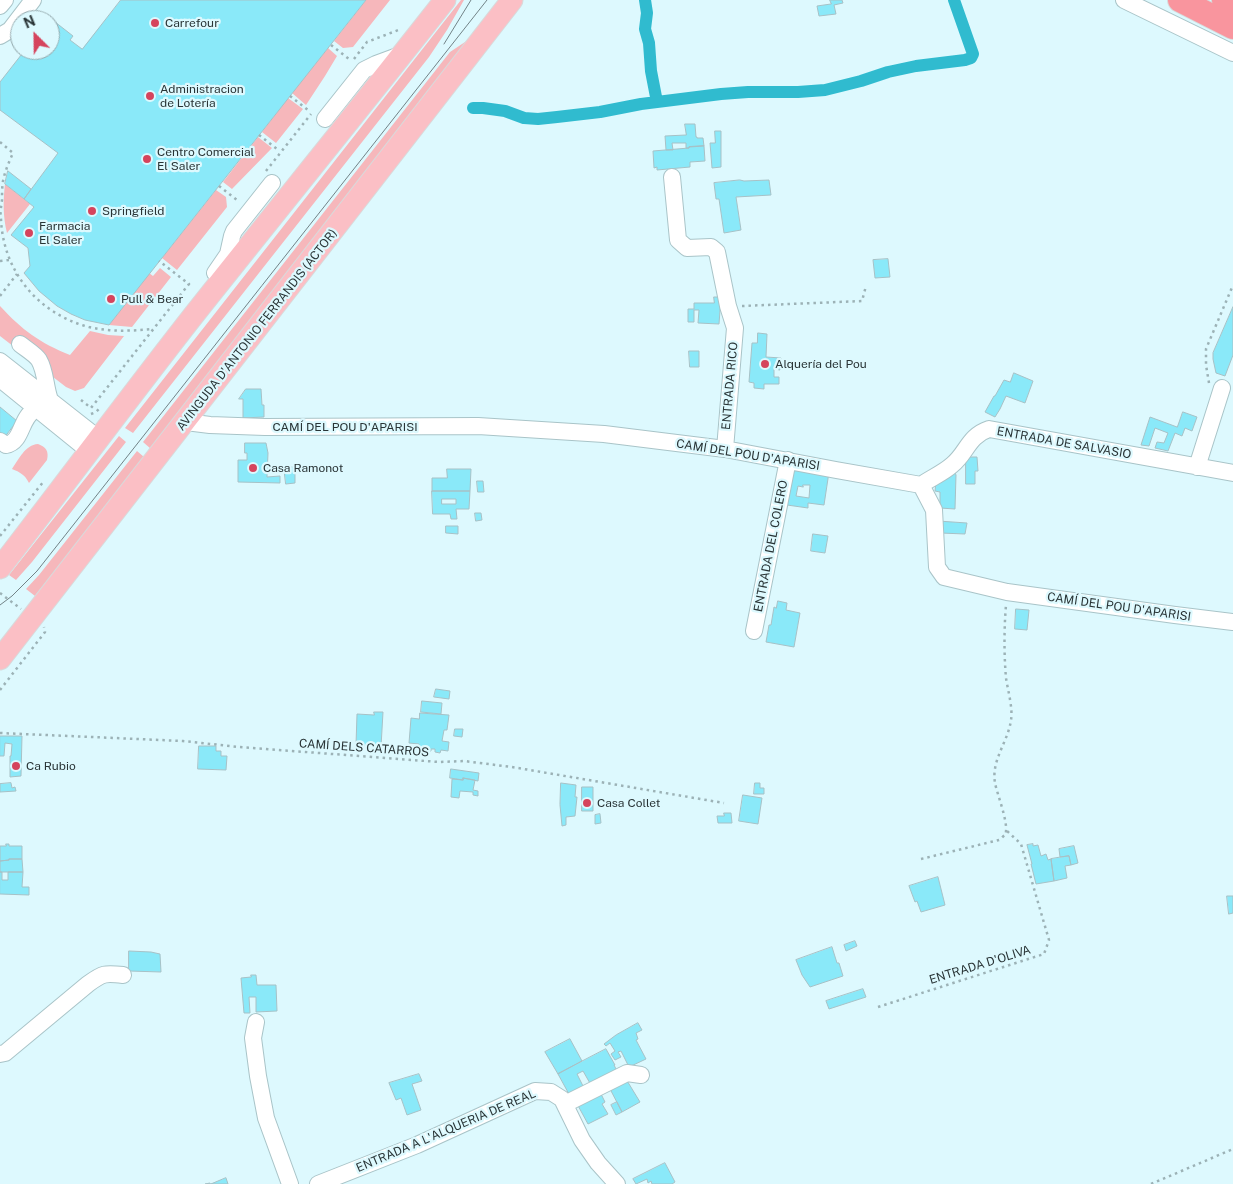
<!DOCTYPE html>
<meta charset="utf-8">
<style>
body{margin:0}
#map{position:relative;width:1233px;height:1184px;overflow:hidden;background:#ddf9fe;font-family:"Public Sans",sans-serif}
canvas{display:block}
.north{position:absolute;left:10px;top:10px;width:50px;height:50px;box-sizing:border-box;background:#ddf9fe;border:1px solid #95aaae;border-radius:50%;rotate:337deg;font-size:14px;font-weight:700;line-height:20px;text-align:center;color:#293436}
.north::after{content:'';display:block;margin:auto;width:18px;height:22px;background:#d5445d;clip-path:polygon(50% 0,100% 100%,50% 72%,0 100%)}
</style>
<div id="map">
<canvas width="1233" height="1184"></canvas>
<div class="north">N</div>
</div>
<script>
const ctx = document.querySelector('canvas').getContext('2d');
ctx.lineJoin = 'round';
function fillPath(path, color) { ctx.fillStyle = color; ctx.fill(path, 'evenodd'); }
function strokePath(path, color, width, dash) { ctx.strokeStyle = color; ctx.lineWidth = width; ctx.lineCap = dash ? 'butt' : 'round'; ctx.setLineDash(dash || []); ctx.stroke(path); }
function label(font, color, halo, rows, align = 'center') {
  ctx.font = font + ' "Public Sans",sans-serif'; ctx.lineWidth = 4.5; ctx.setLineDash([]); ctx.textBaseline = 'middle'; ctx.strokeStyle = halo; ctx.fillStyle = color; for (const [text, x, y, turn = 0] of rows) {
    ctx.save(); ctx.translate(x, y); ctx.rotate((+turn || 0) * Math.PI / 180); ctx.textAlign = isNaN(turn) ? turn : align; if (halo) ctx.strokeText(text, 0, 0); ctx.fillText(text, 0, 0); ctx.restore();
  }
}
fillPath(new Path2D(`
 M366,0H390L353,47L343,48L334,41Z
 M461,0H464L447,30L429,57L133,433L125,428Z
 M468,40L151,449L143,442L450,52Z
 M328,48L337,56L325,76L306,105L292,93Z
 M288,98L303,109L276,143L262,132Z
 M258,137L272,148L232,189L223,182Z
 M5,184L30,204L7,233C3,217 3,201 5,184Z
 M216,190L226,197L227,207L177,270L162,258Z
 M160,268L171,277L132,327L109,325L149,273L153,276Z
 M0,306C22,330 40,343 70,355L90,331L108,335L124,336L84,388L75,391L66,387L0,336Z
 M119,436L126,442L32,562L16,580L9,575Z
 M38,444C46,447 49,451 47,460L29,483C25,475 20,472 12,469C19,459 25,445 38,444Z
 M137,451L144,457L35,596L26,589L39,575Z`), '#f6b7bb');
strokePath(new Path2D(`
 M645,0L647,13L645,29L649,43L651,71L657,102
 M473,108H483L505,111L524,118L538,119L557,117L600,112L641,104L721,94L748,92H798L825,90L861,81L888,72L916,66L965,60L971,58L973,54L954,0`), '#30bbcf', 12);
const building = new Path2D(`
 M121,0H366L109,325L85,320L71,314L57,306L39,291L24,273L30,266L28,248L11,235L34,207L24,199L58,153L0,110V82L25,50H50V20H49L50,18L73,36L70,40L82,49Z
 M830,0H842L843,3L834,5L836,14L819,16L817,6L831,4Z
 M685,124H695L696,137H697V138H703L704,146L689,147V148H686V143H672L673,150H666L665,136L686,135Z
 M715,131H721V167L712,168L710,143H715Z
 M704,146L705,161L690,162V167L657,170V167L654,168L653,151L689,148V147Z
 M8,171L31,189L24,199L5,184Z
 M740,180L744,181L769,180L771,195L736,197L741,230L724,233L719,199H716L714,183Z
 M888,259L890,277L875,278L873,260Z
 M714,297H721L719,324L698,323L699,310H694V322H688V309H694V303H714Z
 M1233,307V355L1225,376L1216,373L1213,359V353Z
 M758,333L767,334L766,357L781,358L780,370L774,369V377H779V384H764V389L754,388V383L749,382L752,343H757Z
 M689,351H699V367H690Z
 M1014,373L1033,381L1025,403L1006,396L1000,409L995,417L985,412L994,396H995L1004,380L1010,382Z
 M246,389H261L262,405H264V417L243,418V399H239Z
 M0,407L17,421L4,438L0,435Z
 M1183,412L1197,417L1192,431L1185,428L1182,436L1175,433L1168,451L1155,448L1157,442L1164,443L1168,433L1155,428L1149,446L1141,445L1150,417L1177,427Z
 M245,443H266L268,453L267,477L280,476V483L238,482V460H247V453H245Z
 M966,457H977L978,471H975V484H966Z
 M284,467H295V483L286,484Z
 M793,467L829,472L824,505L808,503V508L787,505ZM803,485H810L809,498L796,496L798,486L803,487Z
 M447,469H471L470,491H432V478H447Z
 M954,470L956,475L955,509L940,508V492L935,491L936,482Z
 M477,481H483L484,492H478Z
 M432,491H470L469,509H456L457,519H451L450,514H433ZM442,499H456V504H442Z
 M475,513H481L482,520L476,521Z
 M938,521L967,523L965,534L940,533Z
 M446,526H458V534L446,533Z
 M813,534L828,536L825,553L811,551Z
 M778,601L787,603L786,610L800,613L794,647L766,642L769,625H771L774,607L776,608Z
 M1016,609L1029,610L1027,630L1015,629Z
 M436,689L450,691L449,699L434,697Z
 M422,701L442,703L441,714L421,712Z
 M374,712H383L381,747L356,745L357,714L374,715Z
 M420,713L449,715L447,730H444L442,741L449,742L448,751L441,750L440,753L435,752V749H431V751L418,750L419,744L409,743L411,718L419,719Z
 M455,729H463L462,737L454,736Z
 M0,736H22L21,776L10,777V756H11L12,744L5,743L4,756H0Z
 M199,746H216V751H221V756H227L226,770L198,769Z
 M451,769L479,773L478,781L463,778V780L450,778Z
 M463,778L475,780L473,790L478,791V796L473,795V792L460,791L459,798L451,797L452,779L463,780Z
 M11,783L12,788L15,787L16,791L0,792V784Z
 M561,783L576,785L575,797H577L575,816L566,817V825L562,826L560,805Z
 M755,783H760V788H764V794H754Z
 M582,787H593V811H582Z
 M743,795L762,798L758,824L739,821Z
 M724,813H731L732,823H718L717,816H724Z
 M600,814L601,823L595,824V815Z
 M6,844H9V846H22V859H9V860L0,861V846H6Z
 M1033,844V846L1038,845L1041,856L1046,854L1048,860L1051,859L1054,881L1036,884L1031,864H1032L1027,845Z
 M1074,846L1078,863L1071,865L1069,856L1060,857L1059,849Z
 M1069,856L1071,865L1065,866L1067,878L1054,881L1051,859Z
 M9,859H22L23,872H0V861L9,860Z
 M0,872H2V880H8V872H23L22,887H29V895L0,894Z
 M938,877L945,905L921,912L917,901L915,902L909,886Z
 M1227,896H1233V913L1229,914Z
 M855,941L857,946L846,951L844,945Z
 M832,947L837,963H839L843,976L810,987L802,975L796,960Z
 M129,951L151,952L160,954L161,972L129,971Z
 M251,975H256L257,985H276L277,1011L256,1012V997H249L250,1013H244L241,978L251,977Z
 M863,989L866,997L829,1009L826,1001Z
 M638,1023L642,1030L636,1033L638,1039L636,1040L646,1059L629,1067L621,1051L618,1052L621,1057L615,1060L611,1054L615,1051L610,1043L606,1046L604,1044L616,1035Z
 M570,1039L582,1061L558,1074L545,1052Z
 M606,1049L615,1065H614L617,1071L591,1085L583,1071L577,1074L584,1088L570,1096L558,1074Z
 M419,1074L422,1081L412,1084L421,1110L407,1115L401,1098L396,1100L389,1083Z
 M626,1079L640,1102L622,1112L609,1087Z
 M601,1094L605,1102L602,1104L608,1114L588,1124L576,1102Z
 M617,1102L622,1112L616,1115L611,1105Z
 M665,1163L675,1182L672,1184H652L651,1181L648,1183L647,1179L636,1184L633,1179Z
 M226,1178L228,1184H205L210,1183V1184Z`);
fillPath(building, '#8ae9f9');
strokePath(building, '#a7c1c6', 1);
const minor = new Path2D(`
 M1124,0L1233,53
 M0,6L5,0
 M0,36L10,30L33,0
 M325,119L364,70L376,64L403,54
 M672,177L678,240L687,248L711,247L717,252L728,306L735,328L725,449
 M215,273L228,254L232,236L234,231L272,183
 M20,344C26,349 35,354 39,360C46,372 45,387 50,400
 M0,361L98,438
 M0,379L89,451
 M186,422L210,425L265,427L478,426L604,434L725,449L836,470L921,485L934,510L937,567L944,577L1007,592L1175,615L1233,622
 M0,441L6,445C23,442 20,417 35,410L41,411
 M1197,467L1222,388
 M921,485C931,478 943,473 952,465C967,453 968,436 989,429L1233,473
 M754,631L788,460
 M256,1022L253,1038L258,1076L266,1118L290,1184
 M0,1054L5,1053L88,984C103,973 105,973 123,975
 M565,1104L627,1073L641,1075
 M318,1184L417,1145L535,1091L551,1092L562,1099L582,1140L598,1163L617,1184`);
const major = new Path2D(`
 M0,568C65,484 128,399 193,316C277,210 362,106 445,0
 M0,659L512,0`);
const highway = new Path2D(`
 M1180,0L1233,27
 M1224,0L1233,4`);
strokePath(minor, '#a9c4c8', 18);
strokePath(major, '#d8dadb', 23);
strokePath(highway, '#d8dadb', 26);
strokePath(new Path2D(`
 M331,45L349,59
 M354,59L367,42L401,29
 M290,96L308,110
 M259,135L277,149
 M0,142L13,153C9,162 5,171 3,181C2,187 2,194 2,200C1,207 0,213 1,219C3,271 38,314 89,327C110,332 131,331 153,329
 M266,171L311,114
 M219,186L237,200
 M0,261L10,260
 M0,296L17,274
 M742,306L862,301L866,286
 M1209,383L1206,365V349L1233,285
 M81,400L91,408L189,284L159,261
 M91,414L96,412L100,408
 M0,536L44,481
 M0,593L21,609
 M0,690L45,632L44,627
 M0,733L183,741L239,747L439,762L464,761L512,767L724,803
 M921,859L999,840C1000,840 1004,835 1005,835C1010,826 997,794 995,783C991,760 1008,742 1011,720C1013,708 1008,691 1006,678C1004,655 1004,629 1006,605
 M878,1007L1044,954L1049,940L1021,844L1006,830
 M1151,1184L1233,1149`), '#9cb2b6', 2.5, [2.5, 4]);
strokePath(minor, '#fff', 16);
strokePath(major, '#fbbfc5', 21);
strokePath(highway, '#f9959e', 24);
strokePath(new Path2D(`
 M444,44L471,0
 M0,605L12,596L37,571L487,0`), '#728387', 1);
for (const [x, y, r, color] of [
 [155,23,5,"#d5445d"],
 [150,96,5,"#d5445d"],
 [147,159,5,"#d5445d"],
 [92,211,5,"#d5445d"],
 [29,233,5,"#d5445d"],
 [111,299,5,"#d5445d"],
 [765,364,5,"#d5445d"],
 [253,468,5,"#d5445d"],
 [16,766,5,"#d5445d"],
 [587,803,5,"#d5445d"]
]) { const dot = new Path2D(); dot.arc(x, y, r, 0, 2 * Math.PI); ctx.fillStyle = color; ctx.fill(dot); strokePath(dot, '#ddf9fe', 2); }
label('12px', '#293436', '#ddf9fe', [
 ["Carrefour",165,23],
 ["Administracion",160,89],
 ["de Lotería",160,103],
 ["Centro Comercial",157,152],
 ["El Saler",157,166],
 ["Springfield",102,211],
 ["Farmacia",39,226],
 ["El Saler",39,240],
 ["Pull & Bear",121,299],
 ["Alquería del Pou",775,364],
 ["Casa Ramonot",263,468],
 ["Ca Rubio",26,766],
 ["Casa Collet",597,803]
], 'left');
label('12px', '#293436', '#ddf9fe', [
 ["AVINGUDA D'ANTONIO FERRANDIS (ACTOR)",257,330,-52],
 ["ENTRADA RICO",730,386,-85],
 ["CAMÍ DEL POU D'APARISI",345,427],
 ["ENTRADA DE SALVASIO",1064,443,10],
 ["CAMÍ DEL POU D'APARISI",748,455,9],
 ["ENTRADA DEL COLERO",771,546,-79],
 ["CAMÍ DEL POU D'APARISI",1119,607,8],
 ["CAMÍ DELS CATARROS",364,748,4],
 ["ENTRADA D'OLIVA",980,965,-17],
 ["ENTRADA A L'ALQUERIA DE REAL",446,1131,-23]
]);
</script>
